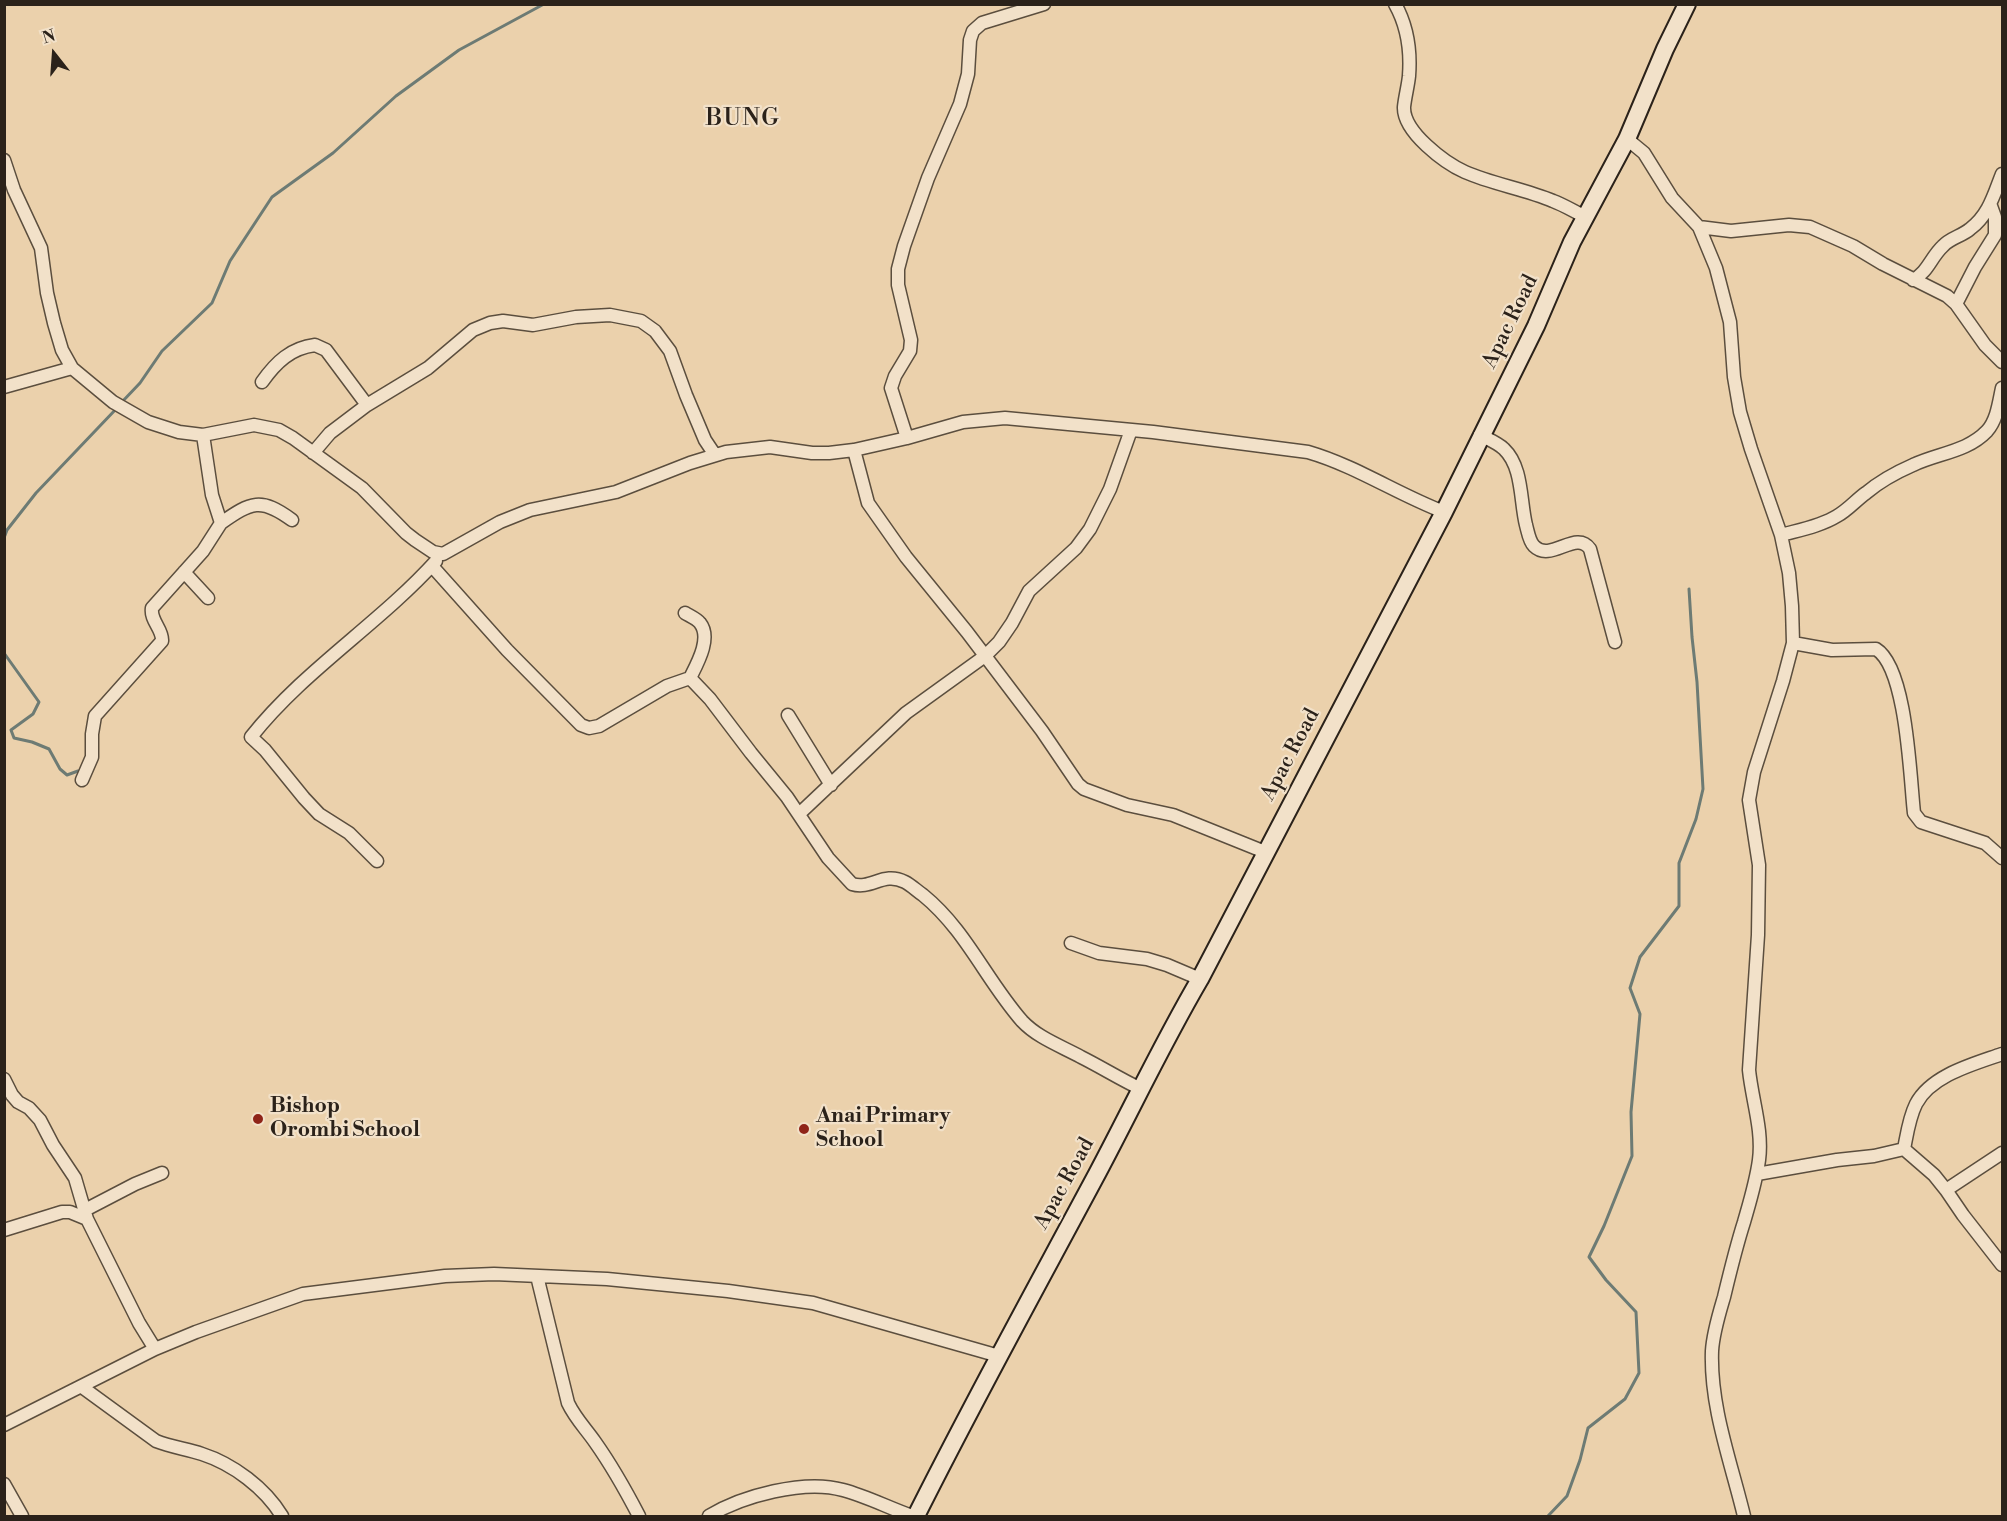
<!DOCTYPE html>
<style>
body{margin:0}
#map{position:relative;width:2007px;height:1521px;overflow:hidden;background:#ebd1ac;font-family:"Libre Bodoni",serif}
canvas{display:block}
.frame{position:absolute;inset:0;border:6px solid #2b221a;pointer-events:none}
.north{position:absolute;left:24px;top:24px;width:60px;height:60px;-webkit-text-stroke:4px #f2e1c9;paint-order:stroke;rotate:343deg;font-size:16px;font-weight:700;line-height:24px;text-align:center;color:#2b221a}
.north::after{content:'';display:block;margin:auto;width:21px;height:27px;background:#2b221a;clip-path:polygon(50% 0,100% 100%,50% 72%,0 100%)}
</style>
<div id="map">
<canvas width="2007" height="1521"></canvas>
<div class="frame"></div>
<div class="north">N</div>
</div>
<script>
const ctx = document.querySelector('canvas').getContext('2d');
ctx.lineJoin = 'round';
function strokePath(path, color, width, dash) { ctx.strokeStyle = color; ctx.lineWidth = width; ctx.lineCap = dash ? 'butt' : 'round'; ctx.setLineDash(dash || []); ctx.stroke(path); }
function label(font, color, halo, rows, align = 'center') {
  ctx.font = font + ' "Libre Bodoni",serif'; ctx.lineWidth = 4.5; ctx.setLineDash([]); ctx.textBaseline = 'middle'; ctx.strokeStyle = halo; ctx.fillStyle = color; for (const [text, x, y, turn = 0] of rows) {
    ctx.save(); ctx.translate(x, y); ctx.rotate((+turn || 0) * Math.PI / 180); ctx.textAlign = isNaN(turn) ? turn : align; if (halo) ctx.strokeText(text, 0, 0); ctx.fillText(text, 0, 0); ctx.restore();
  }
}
strokePath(new Path2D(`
 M121,403L140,383L162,351L212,303L230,261L272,197L333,153L396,96L459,50L544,4
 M4,538L7,530L36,493L117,408
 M4,653L39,702L33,714L11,730L14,738L32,742L49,749L60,769L67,775L78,771
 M1548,1516L1567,1496L1580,1460L1588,1428L1625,1399L1639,1373L1636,1312L1606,1280L1589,1257L1604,1226L1632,1156L1631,1112L1640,1014L1630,988L1640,957L1679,906V863L1696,819L1703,789L1697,682L1692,637L1689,589`), '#6d7b74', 3);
const street = new Path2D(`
 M1395,4C1408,27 1411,50 1409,76C1408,86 1405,97 1404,107C1403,132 1445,163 1465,172C1492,184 1525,189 1553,201C1564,205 1575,212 1586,217
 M1627,139L1644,153L1672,198L1699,227L1716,268L1730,322L1734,377L1740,412L1751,449L1781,535L1789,573L1792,606L1793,643L1783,681L1754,772L1749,800L1759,865L1758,935L1749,1070C1752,1100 1763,1130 1759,1160C1756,1182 1750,1201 1744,1222C1736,1247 1730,1272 1724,1297C1719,1314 1713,1333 1712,1351C1710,1407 1731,1462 1744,1516
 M4,160L14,190L41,248L47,293L54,323L62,350L72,368L113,402L148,422L179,432L203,435L254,425L279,430L293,438L362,488L406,533L415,540L433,552L443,554L500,522L530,510L616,492L690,463L726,452L770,447L812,453H829L854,450L907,438L963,422L1005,418L1153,432L1308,452C1356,466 1397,494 1444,512
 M1699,227L1731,231L1789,225L1810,227L1853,246L1883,264L1947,296L1956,304L1985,345L2002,362
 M1913,280C1928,272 1931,257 1943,246C1950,238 1962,236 1970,229C1989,215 1994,194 2002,174
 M1956,304L1975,267L1995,235V217L1991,206
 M262,382C276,362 291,348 315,345L326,350L367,405
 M4,387L72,368
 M1480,435C1488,439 1498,443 1504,449C1523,467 1520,501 1526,525C1528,532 1529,541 1534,546C1551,563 1576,529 1590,549L1615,642
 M907,438L891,388L895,376L910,351L911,340L898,285V269L904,246L928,178L960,104L968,74L970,40L973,31L982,23L1044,4
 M854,450L868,503L906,557L967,632L1042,731L1078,784L1084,789L1127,805L1173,815L1265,852
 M313,453L330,433L367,405L428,368L473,330L490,323L503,321L533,325L576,317L610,315L641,321L655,331L670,351L686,395L705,440L715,455
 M221,523C251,502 261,497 292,520
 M1781,535C1799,530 1821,526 1837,516C1848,510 1856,500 1866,493C1879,482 1897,472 1913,465C1938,453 1967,452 1987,431C1997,420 1999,402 2002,388
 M432,566L507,650L581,725L589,728L599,726L667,686L690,678L710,699L751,753L787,797L828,858L852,884C872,890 883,871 905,882C911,885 917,891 923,895C966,930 986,980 1022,1021C1038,1038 1061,1046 1081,1057C1101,1067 1120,1079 1141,1089
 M184,572L208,598
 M685,613C690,616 697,619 700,623C712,638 697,664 690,678
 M1793,643L1832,650L1876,649C1907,668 1910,778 1914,813L1921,822L1985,843L2002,858
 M788,715L831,785
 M82,780L92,757V734L95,716L162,641C163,629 150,621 152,608L203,551L221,523L212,495L203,435
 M799,814L906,713L985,656L999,642L1012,623L1029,591L1076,548L1090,529L1110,489L1131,430
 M377,861L349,833L319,814L304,798L265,750L251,737C304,670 379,624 436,561
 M1071,943L1099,953L1147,959L1167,965L1200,979
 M4,1079L12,1095L18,1102L29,1108L40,1120L53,1145L75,1178L87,1219L139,1323L155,1349
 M1904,1149C1907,1134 1909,1118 1916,1104C1931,1075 1974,1064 2002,1054
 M1757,1174L1837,1160L1874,1156L1904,1149L1934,1175L1946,1190L1963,1215L2002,1265
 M1946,1190L2002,1153
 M85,1210L135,1184L162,1173
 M4,1230L62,1212H70L87,1219
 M537,1276L568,1403C575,1418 586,1429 595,1442C612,1466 626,1491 639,1516
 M82,1387L156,1441C171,1447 187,1449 202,1454C233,1464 265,1488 282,1516
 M4,1425L155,1349L196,1332L303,1294L445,1276L494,1274L607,1279L728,1291L813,1303L999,1356
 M4,1484L22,1516
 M709,1516C742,1496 804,1479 843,1490C866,1496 889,1508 912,1516`);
const secondary = new Path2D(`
 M916,1516C974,1400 1037,1286 1098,1172C1132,1108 1163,1042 1200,979L1444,512L1536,326L1572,242L1627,139L1665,49L1687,4`);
strokePath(street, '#5b4e3e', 15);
strokePath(secondary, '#2b221a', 20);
strokePath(street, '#f2e1c9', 12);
strokePath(secondary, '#f2e1c9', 16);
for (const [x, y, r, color] of [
 [258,1119,6,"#8f2418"],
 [804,1129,6,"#8f2418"]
]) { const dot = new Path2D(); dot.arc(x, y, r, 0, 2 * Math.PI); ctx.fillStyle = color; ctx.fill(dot); strokePath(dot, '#f2e1c9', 2); }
label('21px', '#2b221a', '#f2e1c9', [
 ["Apac Road",1511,322,-64],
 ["Apac Road",1291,755,-62],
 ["Apac Road",1065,1184,-61]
]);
label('bold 21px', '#2b221a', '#f2e1c9', [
 ["Bishop",270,1107],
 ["Orombi School",270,1131],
 ["Anai Primary",816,1117],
 ["School",816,1141]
], 'left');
ctx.letterSpacing = '1.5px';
label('24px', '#2b221a', '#f2e1c9', [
 ["BUNG",743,119]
]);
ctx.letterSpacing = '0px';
</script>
